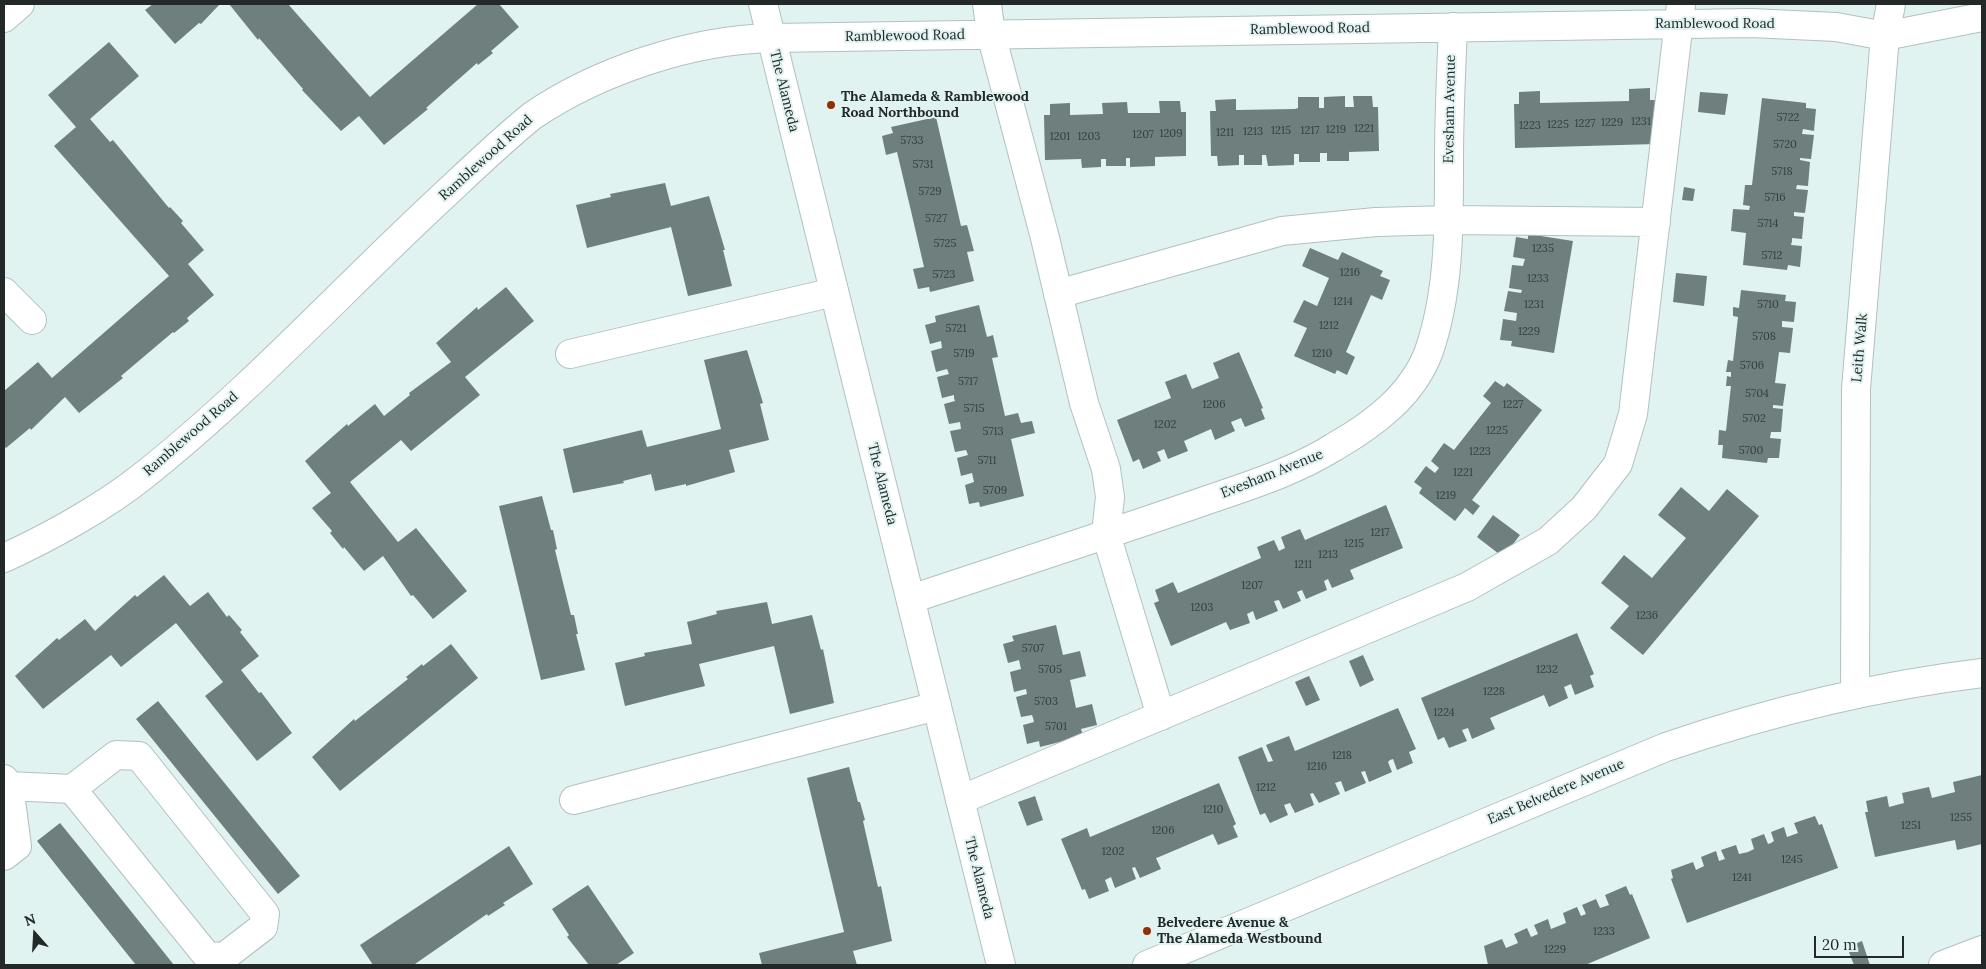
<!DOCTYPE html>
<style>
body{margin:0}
#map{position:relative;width:1986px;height:969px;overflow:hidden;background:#e1f3f1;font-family:Lora,serif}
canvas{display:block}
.frame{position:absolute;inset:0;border:5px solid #222928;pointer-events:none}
.north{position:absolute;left:10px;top:909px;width:50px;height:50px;-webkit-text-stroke:4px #e1f3f1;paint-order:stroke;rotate:341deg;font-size:14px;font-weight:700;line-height:20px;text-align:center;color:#222928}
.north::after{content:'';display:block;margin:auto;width:18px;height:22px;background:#222928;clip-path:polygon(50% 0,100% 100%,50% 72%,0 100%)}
.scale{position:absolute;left:1814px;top:936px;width:90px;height:22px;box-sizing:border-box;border:2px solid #222928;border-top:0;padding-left:6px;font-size:15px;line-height:18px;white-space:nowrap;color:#222928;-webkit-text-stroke:4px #e1f3f1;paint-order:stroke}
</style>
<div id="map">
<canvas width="1986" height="969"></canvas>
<div class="frame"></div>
<div class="north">N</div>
<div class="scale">20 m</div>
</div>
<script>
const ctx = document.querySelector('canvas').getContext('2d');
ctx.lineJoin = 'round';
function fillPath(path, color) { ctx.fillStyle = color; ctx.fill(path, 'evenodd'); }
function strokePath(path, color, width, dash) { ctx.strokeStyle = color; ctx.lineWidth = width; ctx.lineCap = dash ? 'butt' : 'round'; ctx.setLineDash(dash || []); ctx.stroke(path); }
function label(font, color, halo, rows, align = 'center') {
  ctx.font = font + ' Lora,serif'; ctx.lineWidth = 4; ctx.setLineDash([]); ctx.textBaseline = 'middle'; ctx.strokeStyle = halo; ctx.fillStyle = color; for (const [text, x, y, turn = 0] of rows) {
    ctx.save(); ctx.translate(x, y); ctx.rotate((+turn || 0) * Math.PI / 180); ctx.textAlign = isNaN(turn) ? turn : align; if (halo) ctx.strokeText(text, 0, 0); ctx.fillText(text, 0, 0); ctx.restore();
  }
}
fillPath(new Path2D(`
 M153,4H220L201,24L199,23L175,44L145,10Z
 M229,4H288L370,97L478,4H499L519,27L491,51L493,53L478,65L477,63L426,108L428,109L384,145L359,116L341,131L302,90L303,89L259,38L258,40Z
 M109,42L139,76L90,119L110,142L113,140L169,208L170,207L183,221L181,223L204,250L188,264L214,295L187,318L189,321L174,333L173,332L121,376L123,378L79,413L65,397L31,430L30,428L6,448L4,446V391L38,362L52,378L169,276L54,146L76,127L48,95Z
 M1650,88V100H1655L1656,144L1515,148L1514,104H1519V92L1540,91V103L1629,101V89Z
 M1700,92L1728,94L1725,115L1698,112Z
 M1345,96V107H1354L1353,96H1372L1373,107H1378L1379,151L1349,152V161H1327V153H1320V162H1299V154H1294V165L1268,166L1266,155H1262V165H1244V155H1239V165L1218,166L1217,156H1211L1210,111H1216L1215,100L1236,99V110L1295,109L1298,108V97H1319V108H1324V97Z
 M1762,98L1806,103V108L1816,109L1814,131L1803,129L1802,134L1814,135L1811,159L1800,158V160L1810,162L1808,186L1797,185L1796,189L1808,190L1805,213L1794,212V216L1804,217L1802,239L1792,238V241L1791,245L1802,246L1800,267L1788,265L1787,270L1743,265L1746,233L1731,231L1733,209L1749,210L1750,206L1743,205L1745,185H1752Z
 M1159,101H1180L1181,112H1186V156L1155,157V166L1130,167V158H1126V166H1106V159H1101V167L1082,168L1081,159L1045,160L1044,115H1050V104L1070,103V115L1103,114L1102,103L1127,102L1128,113H1160Z
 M936,117L961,226L967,225L974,251L967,252L974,281L930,292L929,287L918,289L913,269L924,267L911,211L897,152L886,155L882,136L893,133L891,127Z
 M665,183L671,206L709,196L725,250H723L732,286L688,296L671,227L587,248L576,205L611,197L610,194Z
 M1684,187L1695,189L1693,201L1682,200Z
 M1528,234L1573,241L1554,353L1511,346L1512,341L1500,340L1503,319L1516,321L1517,313L1504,311L1508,291L1521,293L1522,290L1509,288L1512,265L1523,266L1524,262L1525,259L1513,257L1516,237L1528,239Z
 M1310,248L1338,260L1342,252L1383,271L1380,276L1390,280L1382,300L1371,295L1346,352L1355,357L1347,375L1337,370L1335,374L1294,356L1307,328L1293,322L1304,300L1317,306L1329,278L1302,266Z
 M1676,273L1707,276L1704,306L1673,302Z
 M506,287L534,321L465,377L480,395L411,451L401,440L350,482L398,542L416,528L467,591L433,619L413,595L411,596L383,556L364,571L344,547L343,549L330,533L332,531L312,508L331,493L305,461L347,424L348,426L375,404L384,416L410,395L409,393L451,362L436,343L477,307L478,310Z
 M1741,290L1786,295L1785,301L1796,302L1794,322L1782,321V327L1793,328L1790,353L1779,352L1775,383L1786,384L1783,406L1773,405V408L1783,409L1781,432H1771L1770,438L1781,439L1779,458H1768L1767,463L1722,458L1723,445H1718L1719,430L1726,431L1731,386H1726L1727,376L1731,377V372H1726L1728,360L1733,361L1738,317L1733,316V307L1739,308Z
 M979,305L987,337L993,335L998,357L992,358L1005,416L1018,413L1021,423L1032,421L1035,433L1011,439L1024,496L980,507L979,502L969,504L965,485L974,482L972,473L961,476L957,458L968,455L966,450L955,452L950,431L961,429L960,422L949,424L944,404L955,401L954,398V395L942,398L937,377L949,374L947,369L936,372L931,351L942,348L941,341L930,344L925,325L936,322L935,316Z
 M747,350L763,403L760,404L769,440L729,450L735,472L686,486V484L655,491L651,474L623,481L624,483L573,493L563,449L642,430L647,447L721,429L704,360Z
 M1239,352L1263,408L1261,409L1265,419L1245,427L1241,418L1231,422L1235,431L1215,440L1211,429L1184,441L1188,451L1168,459L1164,449L1162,450L1157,452L1161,461L1143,469L1139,459L1133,462L1117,420L1171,398L1165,382L1186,374L1192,389L1219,378L1213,363Z
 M1495,381L1504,387L1507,383L1542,410L1472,500L1480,506L1473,515L1465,508L1455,521L1419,493L1422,488L1414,482L1426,466L1435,473L1439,468L1431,461L1444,443L1454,450L1491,403L1483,396Z
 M1681,487L1709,511L1727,489L1759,516L1643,655L1610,628L1629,606L1601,583L1624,555L1652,578L1686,538L1658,515Z
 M542,496L551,530H553L557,549L555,550L571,615H574L578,634H576L585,670L541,680L499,506Z
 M1386,505L1403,548L1350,570L1354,579L1332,588L1328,579L1324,581L1327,590L1306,599L1302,590L1297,592L1301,601L1283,609L1279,600L1274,601L1278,611L1256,620L1253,611L1247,614L1250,623L1230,630L1226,622L1171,646L1154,603L1159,601L1155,590L1173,582L1178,593L1181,592L1261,558L1257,547L1274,540L1279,551L1285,548L1281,537L1300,529L1305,540Z
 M1493,515L1520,535L1503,557L1477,537Z
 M164,575L190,606L208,592L227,617L229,615L242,630L240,632L259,656L241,670L259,693L261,692L292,733L257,761L205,696L223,682L176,623L121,667L111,655L43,709L15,676L57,638L59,640L85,619L95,631L135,595L137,597Z
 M767,602L772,624L812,615L821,650L823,649L834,703L790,714L774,646L699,664L705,686L625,706L615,663L645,656L644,653L692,644L687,622L717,614L716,611Z
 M1056,625L1063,655L1080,651L1086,676L1070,680L1076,708L1092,704L1097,725L1081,729L1083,736L1040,747L1039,741L1027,744L1023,725L1034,722L1033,718L1032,715L1021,717L1016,697L1027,694L1026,689L1014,692L1010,672L1021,669L1019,660L1008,663L1003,644L1014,641L1012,636Z
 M1577,633L1594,674L1590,676L1594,687L1575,695L1571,684L1564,687L1568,698L1549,707L1544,695L1490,718L1495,729L1472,739L1468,728L1462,730L1467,741L1449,748L1444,737L1438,740L1421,698Z
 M451,644L478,678L340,791L312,757L354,719L355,721L408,679L406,677L422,664L423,666Z
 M1363,655L1374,680L1360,687L1349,661Z
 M1309,676L1320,700L1306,706L1295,682Z
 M158,701L300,876L278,894L136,719Z
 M1398,708L1416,749L1409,752L1413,763L1397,770L1393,759L1390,760L1388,762L1392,772L1369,782L1365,771L1361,772L1366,783L1345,792L1341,781L1335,783L1340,794L1319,803L1313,793L1310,794L1314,805L1295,813L1290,803L1284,805L1288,815L1270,823L1265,813L1260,815L1238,757L1262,747L1268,762L1273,761L1266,745L1289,736L1295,751Z
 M849,767L858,802H860L865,820L863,821L878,887L881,886L892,941L853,951L857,965H762L759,953L844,932L807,778Z
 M1982,775V844L1957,850L1955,840L1875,857L1865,812H1868L1866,801L1887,796L1889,807L1904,803L1902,793L1929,787L1932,798L1955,792L1953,782Z
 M1219,783L1236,824L1233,826L1238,837L1218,845L1213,834L1159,857L1156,858L1161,869L1140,878L1135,867L1132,868L1136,879L1115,888L1111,877L1105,880L1109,891L1089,899L1085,889L1082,890L1061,839L1087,828L1090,837Z
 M1035,796L1043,820L1027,826L1018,802Z
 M1815,816L1819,825L1822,824L1838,868L1687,923L1671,879L1673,878L1671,870L1693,862L1696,870L1704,866L1701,857L1716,851L1719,861L1725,859L1721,850L1736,845L1739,854L1748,852L1754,849L1751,839L1764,834L1768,844L1771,843L1774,841L1771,832L1784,827L1787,837L1798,833L1794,823Z
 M60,823L86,855L174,965H136L63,874L37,841Z
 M509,846L533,884L503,903L505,905L488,916L487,914L415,964L373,965L360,945Z
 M588,885L634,953L616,965H589L567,937L569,935L552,909Z
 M1626,886L1630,895L1632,894L1650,938L1585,965H1488L1484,946L1502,939L1506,948L1518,943L1514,934L1527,928L1531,937L1538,934L1534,925L1548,919L1551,929L1566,923L1563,913L1577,907L1581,916L1586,914L1582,905L1596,899L1600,908L1609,905L1605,895Z
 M1862,941L1870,965H1854L1847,947Z`), '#6f7f7e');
const minor = new Path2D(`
 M987,4L991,34L1045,238L1084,403L1106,469L1110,497L1106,534L1161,716
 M4,18L20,4
 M4,292L32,320
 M1058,294L1282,231L1376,222L1449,220L1656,222
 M570,354L834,292
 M4,558C50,537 104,507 143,476C249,392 341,291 439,200C470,171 500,142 532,116C598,71 691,40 771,38L1751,23L1836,27L1885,36L1982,17
 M911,599C1004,568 1097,538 1190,506C1238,489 1291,474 1334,447C1374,424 1413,395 1429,351C1450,290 1449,223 1449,160C1449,115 1451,71 1453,27
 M1855,693L1856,389L1885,36L1891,4
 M4,779L9,786L17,846L4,856
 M9,786L72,789L207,956L224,957L263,927L265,914L139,756L116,755L72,789
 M574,800L937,706
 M960,800L1467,587L1548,541L1584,508L1618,464L1633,414L1681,4
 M1943,965L1982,950`);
const major = new Path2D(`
 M763,4L1001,965
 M1147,965L1666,747C1769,712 1874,686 1982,673`);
strokePath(minor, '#b0c1bf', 30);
strokePath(major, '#b0c1bf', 30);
strokePath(minor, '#fff', 28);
strokePath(major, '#fff', 28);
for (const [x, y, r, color] of [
 [831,105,5,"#942e06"],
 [1147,931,5,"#942e06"]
]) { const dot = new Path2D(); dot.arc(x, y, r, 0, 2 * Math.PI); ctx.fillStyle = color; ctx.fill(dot); strokePath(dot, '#e1f3f1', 2); }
label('11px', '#353e3e', null, [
 ["5722",1788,118],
 ["1231",1641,122],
 ["1229",1612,123],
 ["1227",1585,124],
 ["1225",1558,125],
 ["1223",1530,126],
 ["1221",1364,129],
 ["1219",1336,130],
 ["1215",1281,131],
 ["1217",1310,131],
 ["1213",1253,132],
 ["1211",1225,133],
 ["1209",1171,134],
 ["1207",1143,135],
 ["1201",1060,137],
 ["1203",1089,137],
 ["5733",912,141],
 ["5720",1785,145],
 ["5731",923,165],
 ["5718",1782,172],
 ["5729",930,192],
 ["5716",1775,198],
 ["5727",936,219],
 ["5714",1768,224],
 ["5725",945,244],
 ["1235",1543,249],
 ["5712",1772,256],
 ["1216",1350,273],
 ["5723",944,275],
 ["1233",1538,279],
 ["1214",1343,302],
 ["1231",1534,305],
 ["5710",1768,305],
 ["1212",1329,326],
 ["5721",956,329],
 ["1229",1529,332],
 ["5708",1764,337],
 ["5719",964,354],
 ["1210",1322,354],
 ["5706",1752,366],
 ["5717",968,382],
 ["5704",1757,394],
 ["1206",1214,405],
 ["1227",1513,405],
 ["5715",974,409],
 ["5702",1754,419],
 ["1202",1165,425],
 ["1225",1497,431],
 ["5713",993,432],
 ["5700",1751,451],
 ["1223",1480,452],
 ["5711",987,461],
 ["1221",1463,473],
 ["5709",995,491],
 ["1219",1446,496],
 ["1217",1380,533],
 ["1215",1354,544],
 ["1213",1328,555],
 ["1211",1303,565],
 ["1207",1252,586],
 ["1203",1202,608],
 ["1236",1647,616],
 ["5707",1033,649],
 ["5705",1050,670],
 ["1232",1547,670],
 ["1228",1494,692],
 ["5703",1046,702],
 ["1224",1444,713],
 ["5701",1056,727],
 ["1218",1342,756],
 ["1216",1317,767],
 ["1212",1266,788],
 ["1210",1213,810],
 ["1255",1961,818],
 ["1251",1911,826],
 ["1206",1163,831],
 ["1202",1113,852],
 ["1245",1792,860],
 ["1241",1742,878],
 ["1233",1604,932],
 ["1229",1555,950]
]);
label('14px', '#222928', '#e1f3f1', [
 ["Ramblewood Road",1715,24],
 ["Ramblewood Road",1310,29,-1],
 ["Ramblewood Road",905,36,-1],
 ["The Alameda",784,91,76],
 ["Evesham Avenue",1450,109,-89],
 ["Ramblewood Road",486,158,-42],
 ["Leith Walk",1860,348,-85],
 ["Ramblewood Road",191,434,-41],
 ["Evesham Avenue",1272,474,-22],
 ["The Alameda",882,484,76],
 ["East Belvedere Avenue",1556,792,-23],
 ["The Alameda",979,878,76]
]);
label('bold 14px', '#222928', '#e1f3f1', [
 ["The Alameda & Ramblewood",841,97],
 ["Road Northbound",841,113],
 ["Belvedere Avenue &",1157,923],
 ["The Alameda Westbound",1157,939]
], 'left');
</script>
